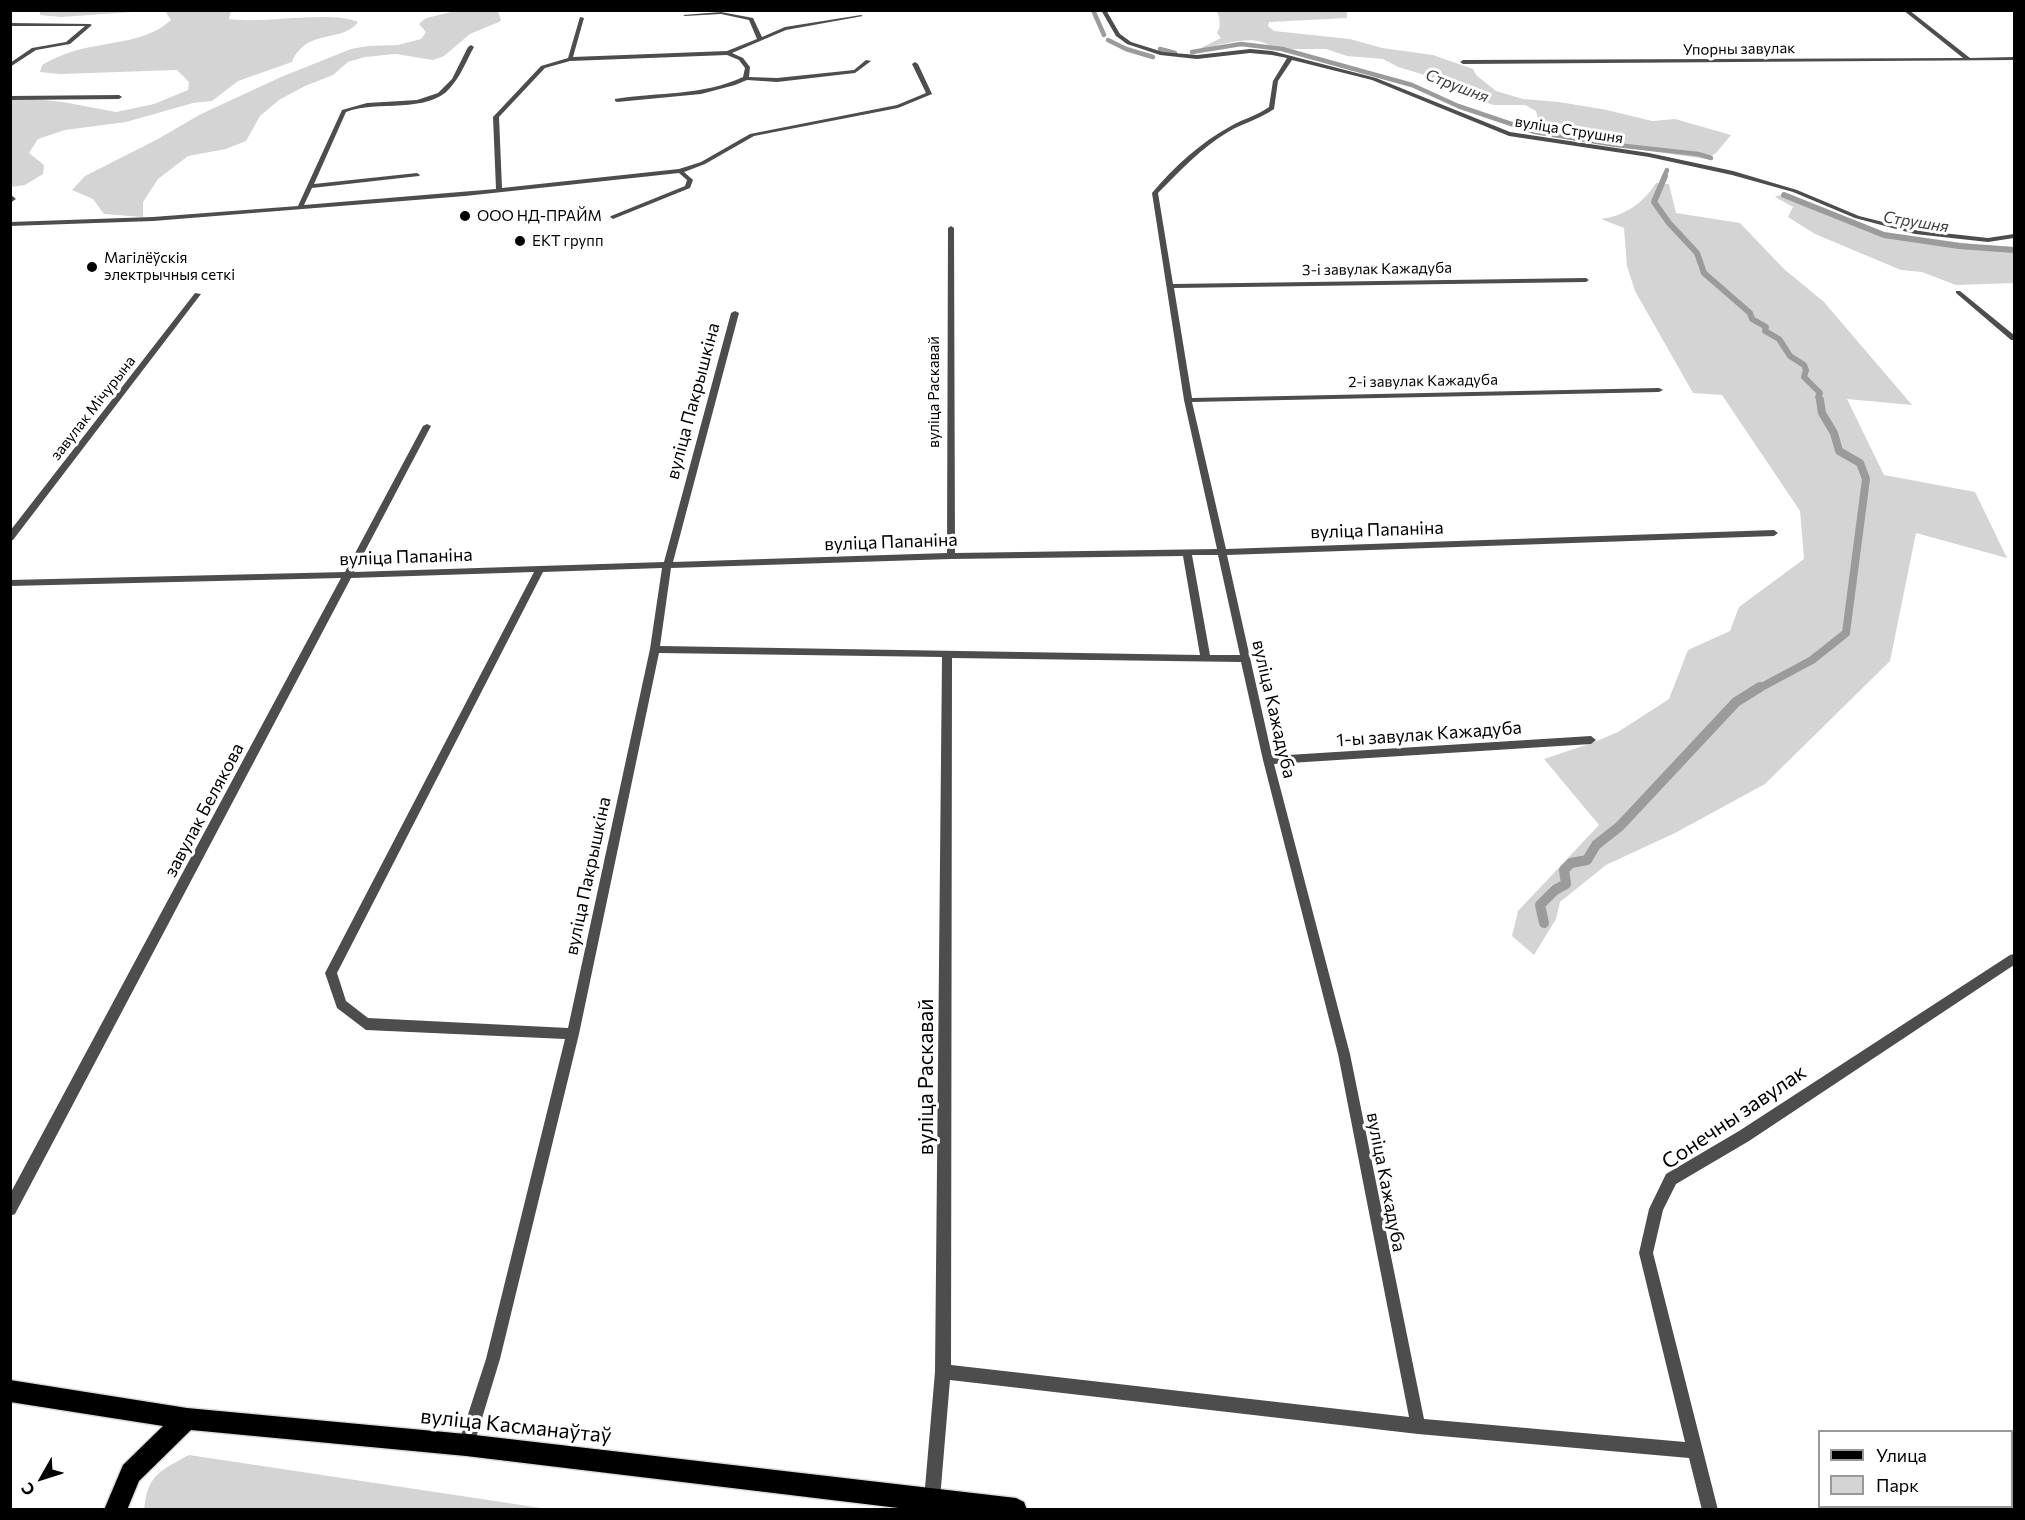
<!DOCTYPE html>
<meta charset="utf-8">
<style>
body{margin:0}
#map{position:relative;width:2025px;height:1520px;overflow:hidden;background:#fff;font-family:Commissioner,sans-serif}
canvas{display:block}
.frame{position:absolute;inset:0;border:12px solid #000;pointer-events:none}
.legend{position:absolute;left:1818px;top:1430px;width:195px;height:78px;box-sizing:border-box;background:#fff;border:2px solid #999;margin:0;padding:8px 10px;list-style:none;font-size:18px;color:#000}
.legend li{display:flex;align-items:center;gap:12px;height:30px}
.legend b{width:30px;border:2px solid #999}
.north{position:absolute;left:12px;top:1448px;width:60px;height:60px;-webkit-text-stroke:4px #fff;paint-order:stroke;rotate:231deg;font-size:16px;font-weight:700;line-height:24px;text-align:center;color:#000}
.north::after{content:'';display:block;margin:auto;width:21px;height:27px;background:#000;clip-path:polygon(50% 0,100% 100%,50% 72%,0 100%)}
</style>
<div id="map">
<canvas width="2025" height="1520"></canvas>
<div class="frame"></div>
<ul class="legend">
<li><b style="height:8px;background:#000"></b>Улица</li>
<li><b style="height:16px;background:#d4d4d4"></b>Парк</li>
</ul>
<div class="north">С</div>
</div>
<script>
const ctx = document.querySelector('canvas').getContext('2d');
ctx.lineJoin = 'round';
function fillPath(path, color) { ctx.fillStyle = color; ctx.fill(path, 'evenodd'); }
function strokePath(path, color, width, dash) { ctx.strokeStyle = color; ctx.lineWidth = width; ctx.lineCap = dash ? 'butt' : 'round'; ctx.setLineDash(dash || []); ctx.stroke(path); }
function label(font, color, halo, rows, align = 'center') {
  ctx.font = font + ' Commissioner,sans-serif'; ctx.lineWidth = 6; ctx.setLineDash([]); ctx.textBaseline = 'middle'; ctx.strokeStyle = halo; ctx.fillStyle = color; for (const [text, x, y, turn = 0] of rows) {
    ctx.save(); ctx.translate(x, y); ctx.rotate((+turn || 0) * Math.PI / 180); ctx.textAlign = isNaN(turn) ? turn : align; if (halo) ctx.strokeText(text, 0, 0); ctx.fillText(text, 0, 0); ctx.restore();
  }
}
fillPath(new Path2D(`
 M40,10H146V11L61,17L40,15Z
 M460,10L498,11L501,21L470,34L444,56L433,60L396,54L365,57L348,62L333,75L305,86L279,100L260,116L246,141L226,149L188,156L158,179L143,202V217L104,214L93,199L72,190L85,176L158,139L201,114L281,77L351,49L368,46L398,45L421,39L426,32L419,24L426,18Z
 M165,11H231L229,19C264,24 330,10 358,22C342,44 307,27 292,62L238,81L212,101L193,103L126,122L65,130L38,139L29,153L44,165L43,174L25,185L11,187V100L35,99L63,102L116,112L154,104L188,90L189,82L177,70L60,74L40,72L42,65C58,56 73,50 91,47C120,41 149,40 171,20Z
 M1217,11H1347V18L1269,22L1268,26L1274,31L1350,39L1382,48L1433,55L1473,69L1476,75L1496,91L1523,99L1559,102L1607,110L1652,121L1675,119L1731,135L1716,153L1706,159L1621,147L1582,138L1567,128L1538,118L1536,111L1525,105H1494L1449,91L1432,82L1425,75L1398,67L1383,59L1347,56L1326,49H1275C1257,35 1238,41 1217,45L1215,48L1217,49L1205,52L1201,48L1221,38L1217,33C1221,27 1220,17 1217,11Z
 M1656,183L1669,184L1676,213L1740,223L1784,269L1824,302L1912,405L1847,399L1884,475L1975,492L2007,558L1916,533L1890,661L1765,784L1675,833L1606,865L1560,902L1556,919L1534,955L1512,936L1518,911L1599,825L1544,759L1592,743L1618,732L1669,699L1688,650L1730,631L1739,607L1804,559L1800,511L1722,395L1693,393L1635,291L1627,266L1624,228L1601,219C1625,216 1643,203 1656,183Z
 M1779,195L1882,232L1971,244L2014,247V283L1956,285L1922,272L1901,270L1815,234L1788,217L1793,207L1775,197Z
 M189,1455L548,1509H144C148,1474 160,1471 189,1455Z`), '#d4d4d4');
strokePath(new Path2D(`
 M1093,10L1104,35
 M1108,40L1126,49L1153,57
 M1160,49L1175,53
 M1192,52L1241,44L1282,49L1412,85L1458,106L1535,132L1616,145L1698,154L1711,158
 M1664,177L1667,170`), '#9b9b9b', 4.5);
strokePath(new Path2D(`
 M1665,176L1654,202L1669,223L1697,253L1704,273L1750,313L1752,319L1766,327L1765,331L1779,339L1790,356L1804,365L1806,370L1804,377L1820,393L1818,397L1821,402
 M1784,195L1884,235L1959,246L2014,250`), '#9b9b9b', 6);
strokePath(new Path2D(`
 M1758,689L1812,660L1846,633L1866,479L1860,463L1839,451L1834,433L1822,413L1820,400`), '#9b9b9b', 8);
strokePath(new Path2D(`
 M1544,923L1540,905L1555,890L1566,884L1564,870L1571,863L1587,860L1596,845L1620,826L1736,702L1760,687`), '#9b9b9b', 10);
const major = new Path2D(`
 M10,1380L187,1408L466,1434L1016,1498L1024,1502L1027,1510H915L466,1456L191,1430L139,1481L127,1510H104L123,1465L163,1426L10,1402Z`);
strokePath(major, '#dbdbdb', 3);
fillPath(new Path2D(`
 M1101,10H1106L1120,34L1131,42L1163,52L1197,55L1250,49L1272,51L1376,78L1510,132L1649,153L1733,171L1797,190L1859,216L1915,230L1988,238L2014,234V238L1988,242L1915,234L1855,218L1793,192L1732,175L1649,157L1509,136L1372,80L1292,60L1278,81L1274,109C1260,119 1243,123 1228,132C1201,148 1180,171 1158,193L1173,284L1586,278L1589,280L1586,282L1174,288L1192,398L1659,388L1663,390L1659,392L1192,402L1226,549L1774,530L1778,533L1774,536L1227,555L1272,756L1591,736L1596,740L1591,744L1274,764L1350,1054L1424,1419L1685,1442L1639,1253L1649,1209L1666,1174L1739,1131L2010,955L2014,954V965L1749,1141L1676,1184L1663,1210L1653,1253L1718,1510H1702L1689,1458L1418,1434L950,1380L940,1499L938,1505L932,1507L926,1505L924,1499L935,1372L942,657L659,653L579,1034L500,1359L472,1451L466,1453L460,1451L458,1445L486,1359L565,1039L366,1030L337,1008L325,973L534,572L351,578L15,1214L10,1216V1194L341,578L10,586V580L345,572L423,426L427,424L431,426L354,572L664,562L731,313L735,311L739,313L673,562L947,553L948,228L951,226L954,228L955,553L1217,549L1184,400L1152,193C1174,167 1201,142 1231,126C1243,119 1257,116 1269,107L1273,81L1287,58L1272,55L1250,53L1197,59L1160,55L1127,44L1116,36ZM1192,555H1218L1240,655H1210ZM1183,556L1200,655L660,646L671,568L951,559ZM662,568L650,649L568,1028L368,1018L346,1001L337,973L543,572ZM952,658L1241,662L1263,760L1338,1054L1409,1417L951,1365Z
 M1903,10H1909L1970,58L2014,57V60L1463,64L1460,62L1463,60L1963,58Z
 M721,12L753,18L762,37L785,27L861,15L863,16L786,30L732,53L743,58L750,67L749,77L777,78L854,70L866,60L871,61L855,73L777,82L747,80L735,85L701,94L617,102L615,101V99C659,92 703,96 743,77L745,68L739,60L727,55L570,61L545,68L499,117L502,188L679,169L701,162L750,134L897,105L926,93L912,64L915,62L918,64L932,94L898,108L754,136L705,164L684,172L693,180L690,188L613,219L610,217L611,216L685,186L687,180L679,173L465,196L153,221L10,226V222L153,217L298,206L342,110L367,103L417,100L438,93L452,79L468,47L471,45L474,47C466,61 461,76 450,88C428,114 377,100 346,112L314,184L417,173L420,175L419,176L312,188L304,205L496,189L493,117L541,66L568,58L580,17L584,18L573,57L727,51L757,39L749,20L721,14L685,16L683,15Z
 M10,23L90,24L92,25L70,44L36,50L10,67V63L32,48L66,42L85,26H10Z
 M10,96L119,95L122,97L119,99L10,100Z
 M10,194L16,199L10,203Z
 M1956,291H1960L2014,335V340H2011L1956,293Z
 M195,293L201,294L13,540L10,541V531Z`), '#4d4d4d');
fillPath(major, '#000');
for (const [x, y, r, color] of [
 [465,216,6,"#000"],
 [520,241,6,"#000"],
 [92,267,6,"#000"]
]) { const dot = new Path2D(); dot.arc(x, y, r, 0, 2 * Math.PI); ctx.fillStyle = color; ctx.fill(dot); strokePath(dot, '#fff', 2); }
label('15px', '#000', '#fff', [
 ["Упорны завулак",1739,49,-1],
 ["вуліца Струшня",1569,130,9],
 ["3-і завулак Кажадуба",1377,269,-1],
 ["2-і завулак Кажадуба",1423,381,-1],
 ["вуліца Раскавай",934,392,-90],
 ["завулак Мічурына",93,408,-52]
]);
label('15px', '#000', '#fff', [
 ["ООО НД-ПРАЙМ",477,216],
 ["ЕКТ групп",532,241],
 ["Магілёўскія",104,258],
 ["электрычныя сеткі",104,275]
], 'left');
label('italic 16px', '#3c3c3c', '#fff', [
 ["Струшня",1457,86,21],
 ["Струшня",1916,222,9]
]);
label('18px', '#000', '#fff', [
 ["вуліца Пакрышкіна",693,401,-75],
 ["вуліца Папаніна",1377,530,-2],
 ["вуліца Папаніна",891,542,-2],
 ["вуліца Папаніна",406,557,-2],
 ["вуліца Кажадуба",1274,709,77],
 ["1-ы завулак Кажадуба",1429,734,-4],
 ["завулак Белякова",204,810,-62],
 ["вуліца Пакрышкіна",588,876,-78],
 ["вуліца Кажадуба",1386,1182,79]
]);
label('21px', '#000', '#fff', [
 ["вуліца Раскавай",926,1077,-90],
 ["Сонечны завулак",1734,1117,-34],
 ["вуліца Касманаўтаў",516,1426,6]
]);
</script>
